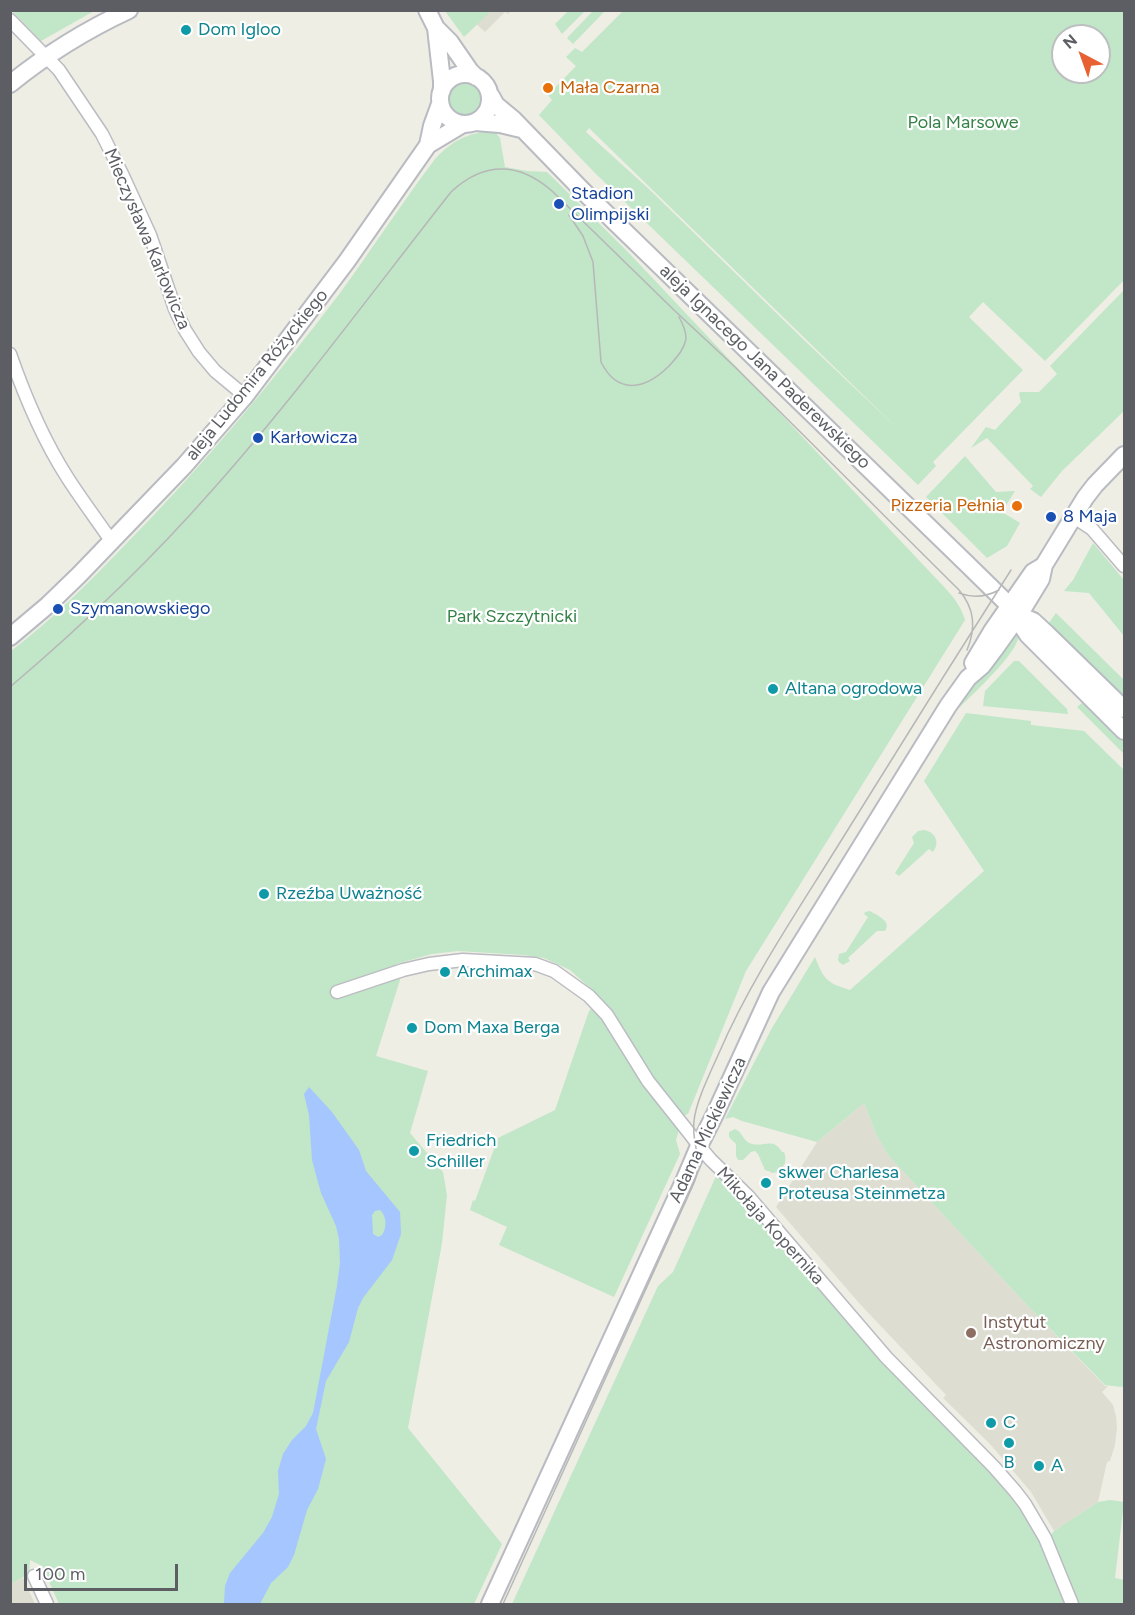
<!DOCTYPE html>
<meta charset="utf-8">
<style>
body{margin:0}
#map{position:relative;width:1135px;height:1615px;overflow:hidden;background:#eeeee4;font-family:Figtree,sans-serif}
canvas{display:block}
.frame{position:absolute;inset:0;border:12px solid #5c5e64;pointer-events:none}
.north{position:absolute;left:1051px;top:24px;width:60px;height:60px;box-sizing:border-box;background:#fff;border:2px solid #bebfc1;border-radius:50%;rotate:319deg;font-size:16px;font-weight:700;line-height:24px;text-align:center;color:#5c5e64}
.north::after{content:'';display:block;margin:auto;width:21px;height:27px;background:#e76132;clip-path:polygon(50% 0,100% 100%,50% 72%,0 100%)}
.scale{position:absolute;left:24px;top:1564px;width:154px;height:27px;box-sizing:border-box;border:3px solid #5c5e64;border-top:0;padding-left:8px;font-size:18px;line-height:21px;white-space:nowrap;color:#5c5e64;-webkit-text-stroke:4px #fff;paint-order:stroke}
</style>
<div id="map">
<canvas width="1135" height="1615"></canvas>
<div class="frame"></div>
<div class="north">N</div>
<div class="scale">100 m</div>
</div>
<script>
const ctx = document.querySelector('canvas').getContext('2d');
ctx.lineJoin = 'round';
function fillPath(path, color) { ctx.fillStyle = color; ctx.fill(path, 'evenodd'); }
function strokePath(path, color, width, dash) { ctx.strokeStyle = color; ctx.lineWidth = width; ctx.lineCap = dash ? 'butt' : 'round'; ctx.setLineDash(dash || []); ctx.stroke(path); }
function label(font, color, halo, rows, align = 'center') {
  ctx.font = font + ' Figtree,sans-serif'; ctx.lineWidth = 4.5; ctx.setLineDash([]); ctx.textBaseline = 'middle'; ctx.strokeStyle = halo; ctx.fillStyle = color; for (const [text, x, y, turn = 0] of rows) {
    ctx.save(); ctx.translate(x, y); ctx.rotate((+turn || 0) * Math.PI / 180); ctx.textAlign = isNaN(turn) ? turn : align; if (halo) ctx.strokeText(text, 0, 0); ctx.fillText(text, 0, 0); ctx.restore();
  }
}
fillPath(new Path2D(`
 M462,11H511L508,14L505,12L485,32Z
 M864,1103L876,1134L888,1155L1025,1303L1105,1386H1108L1102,1392L1113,1405L1116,1416L1117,1428L1115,1445L1110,1461L1107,1462L1098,1502L1054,1531L1031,1492L990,1444L943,1398L946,1395L859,1303L776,1207L817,1142Z
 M23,1578L35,1604H11V1584Z`), '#deddd2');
fillPath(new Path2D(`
 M11,10H94V11L41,41Z
 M445,11H491L464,37Z
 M568,11H585L562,34L555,24Z
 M593,11H605L573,44L567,38Z
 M623,11H1124V280L1045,361L983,302L969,317L1023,370L933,462L936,466L918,485L595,173L539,115L552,100L548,95L576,66L566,57L575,48L582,52ZM1063,36H1099V72H1063ZM589,128L900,431L804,340L650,190L586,132Z
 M448 100a17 17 0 1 1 34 0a17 17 0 1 1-34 0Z
 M490,131L495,132L500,138L505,167L527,171L547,172L627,251L946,589C955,599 961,607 965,620L746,971L688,1114L683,1116L676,1140L680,1154L614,1297L499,1245L507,1227L470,1210L473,1200L475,1201L498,1138L555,1110L589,1011L601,998L570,970L544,958L524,955L458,951L432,954L396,964L400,980L376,1056L428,1071L410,1133L443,1172L447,1195L442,1243L408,1428L502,1544L474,1604H59L42,1566L30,1560L29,1574L11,1584V651C52,620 88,583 124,546C202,467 273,381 340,293C372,249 402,203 435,159C452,141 465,134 490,131Z
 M1124,290V411L1062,471L1041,497L1030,489L1033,486L987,438L971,448L986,427L995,430L1021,402L1019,394L1020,392H1039L1057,374L1050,366Z
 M965,456L996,492L1015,491L1002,512L1020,523L1007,546L987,558L926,497Z
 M1093,543L1124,580V636L1089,593L1064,591L1073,580Z
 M1056,613L1124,680V699L1048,624Z
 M1013,636H1018C1020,651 971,696 959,708L955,710L973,681Z
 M1014,661H1019L1067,709L1068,714L983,706L985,691Z
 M1082,703L1093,710L1124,738V754L1077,707Z
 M966,713L1031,721V725L1084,731L1124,770V1385L1122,1387L1105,1385L1025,1303L888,1155L876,1134L864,1103L817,1142L742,1121L733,1117L725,1119L772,1028L815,957C824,980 827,983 850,990L984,871L924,781Z
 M924,830C936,832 940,843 933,852L929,849L899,876L895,873L914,843L912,837L918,831Z
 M870,911C878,916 892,921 885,931H877L848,958L850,961L843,965L839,962L838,960L839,954L846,952L868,917L864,914L865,912Z
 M735,1129C743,1132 743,1142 752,1144C765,1147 773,1137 782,1152H784C788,1162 783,1173 771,1173V1172L765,1170L758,1154L755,1151L751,1152L743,1160H738L736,1156V1144L729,1137V1132Z
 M716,1176L739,1196L880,1361L997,1476L1024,1509L1047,1553L1067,1604H512L658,1286L673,1272Z
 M1110,1500L1124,1502L1115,1578L1124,1580V1604H1078L1050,1537L1054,1531L1098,1502Z`), '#c1e6c8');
fillPath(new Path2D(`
 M309,1087L332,1112L359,1150L366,1171L400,1212L401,1234L392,1260L363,1298L358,1308L349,1342L326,1381L316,1429L326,1459L318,1489L307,1510L294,1555L288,1567L271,1583L260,1604H224L225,1586L230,1573L263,1533L272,1517L279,1494L278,1471L283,1454L292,1440L306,1426L313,1413L337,1286L340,1263L339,1239L336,1226L321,1193L312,1160L309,1115L304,1094ZM380,1210C387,1216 387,1228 382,1235L378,1237L373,1234L372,1215L375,1211Z`), '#a5c6fe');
const street = new Path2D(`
 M10,20L59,70L102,134L123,176L150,235L175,309L185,330L199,352L215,371L245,396
 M10,354C25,397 42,438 67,477C81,499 97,520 112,542
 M1074,517L1092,529L1124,566
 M337,992L403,970L429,964L463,960L535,964L554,971L589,996L607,1015L648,1081L690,1134L699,1146L711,1160L748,1196L886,1357L994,1467L1015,1491L1025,1504L1045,1538L1072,1604
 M34,1576L47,1604`);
const secondary = new Path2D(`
 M427,10L436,28L450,42L470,71L476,77
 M436,28L442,81V90
 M440 99a25 25 0 1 1 50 0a25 25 0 1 1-50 0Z
 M10,84C47,54 86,30 129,10
 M491,96L496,105L514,120L583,191L968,565L1019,615L1033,621L1046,633L1124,709
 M475,122L500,124L521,129
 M428,145L432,126L440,104
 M1019,615L1020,623L1028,635L1124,731
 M10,637L48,605L79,575L184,466L245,396L347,261L428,145L463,124
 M973,663L992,631L1033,572L1043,566
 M490,1604L685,1179L699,1146L715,1114L771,992L948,706L968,678L982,666L994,650L1019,615L1041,579L1044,565L1085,498L1095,485L1124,455`);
strokePath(street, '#bbbcc2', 15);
strokePath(secondary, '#b9bbc2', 20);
strokePath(street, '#fff', 12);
strokePath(secondary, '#fff', 16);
strokePath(new Path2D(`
 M569,215L583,236L593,262L601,362C618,396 646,389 669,366C676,358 684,350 686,339C686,330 683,324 679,317
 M959,593C972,598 986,597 999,590
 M10,687C83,625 152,559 215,487C299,392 373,291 451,192C484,161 519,162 552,191L675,311L735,367L959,590C975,609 976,628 967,650
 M503,1604L694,1183C704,1158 691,1144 694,1121C696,1101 711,1071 719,1053C751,979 797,912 839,844C896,752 953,661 1011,570`), '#b7b7b8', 1.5);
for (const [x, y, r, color] of [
 [186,30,6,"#0f9aa8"],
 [548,88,6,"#e8710a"],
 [559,204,6,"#1a4fb4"],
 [258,438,6,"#1a4fb4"],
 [1017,506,6,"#e8710a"],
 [1051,517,6,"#1a4fb4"],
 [58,609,6,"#1a4fb4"],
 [773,689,6,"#0f9aa8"],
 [264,894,6,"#0f9aa8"],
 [445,972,6,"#0f9aa8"],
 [412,1028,6,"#0f9aa8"],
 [414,1151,6,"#0f9aa8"],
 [766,1183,6,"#0f9aa8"],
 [971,1333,6,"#8d6e63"],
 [991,1423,6,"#0f9aa8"],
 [1009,1443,6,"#0f9aa8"],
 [1039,1466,6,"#0f9aa8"]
]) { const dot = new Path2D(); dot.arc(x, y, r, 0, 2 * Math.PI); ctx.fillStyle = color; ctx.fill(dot); strokePath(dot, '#fff', 2); }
label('18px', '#0d838f', '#fff', [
 ["Dom Igloo",198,30],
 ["Altana ogrodowa",785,689],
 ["Rzeźba Uważność",276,894],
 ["Archimax",457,972],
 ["Dom Maxa Berga",424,1028],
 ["Friedrich",426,1141],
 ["Schiller",426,1162],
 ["skwer Charlesa",778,1173],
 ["Proteusa Steinmetza",778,1194],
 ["C",1003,1423],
 ["B",1009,1463,"center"],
 ["A",1051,1466]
], 'left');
label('18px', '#c56008', '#fff', [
 ["Mała Czarna",560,88],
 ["Pizzeria Pełnia",1005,506,"right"]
], 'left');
label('18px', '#358247', '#fff', [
 ["Pola Marsowe",963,123],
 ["Park Szczytnicki",512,617]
]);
label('18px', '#164399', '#fff', [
 ["Stadion",571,194],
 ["Olimpijski",571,215],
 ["Karłowicza",270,438],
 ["8 Maja",1063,517],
 ["Szymanowskiego",70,609]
], 'left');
label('18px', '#5c5e64', '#fff', [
 ["Mieczysława Karłowicza",147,239,67],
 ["aleja Ignacego Jana Paderewskiego",765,367,44],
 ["aleja Ludomira Różyckiego",257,375,-51],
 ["Adama Mickiewicza",708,1130,-65],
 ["Mikołaja Kopernika",770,1226,48]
]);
label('18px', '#785e54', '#fff', [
 ["Instytut",983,1323],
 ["Astronomiczny",983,1344]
], 'left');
</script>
